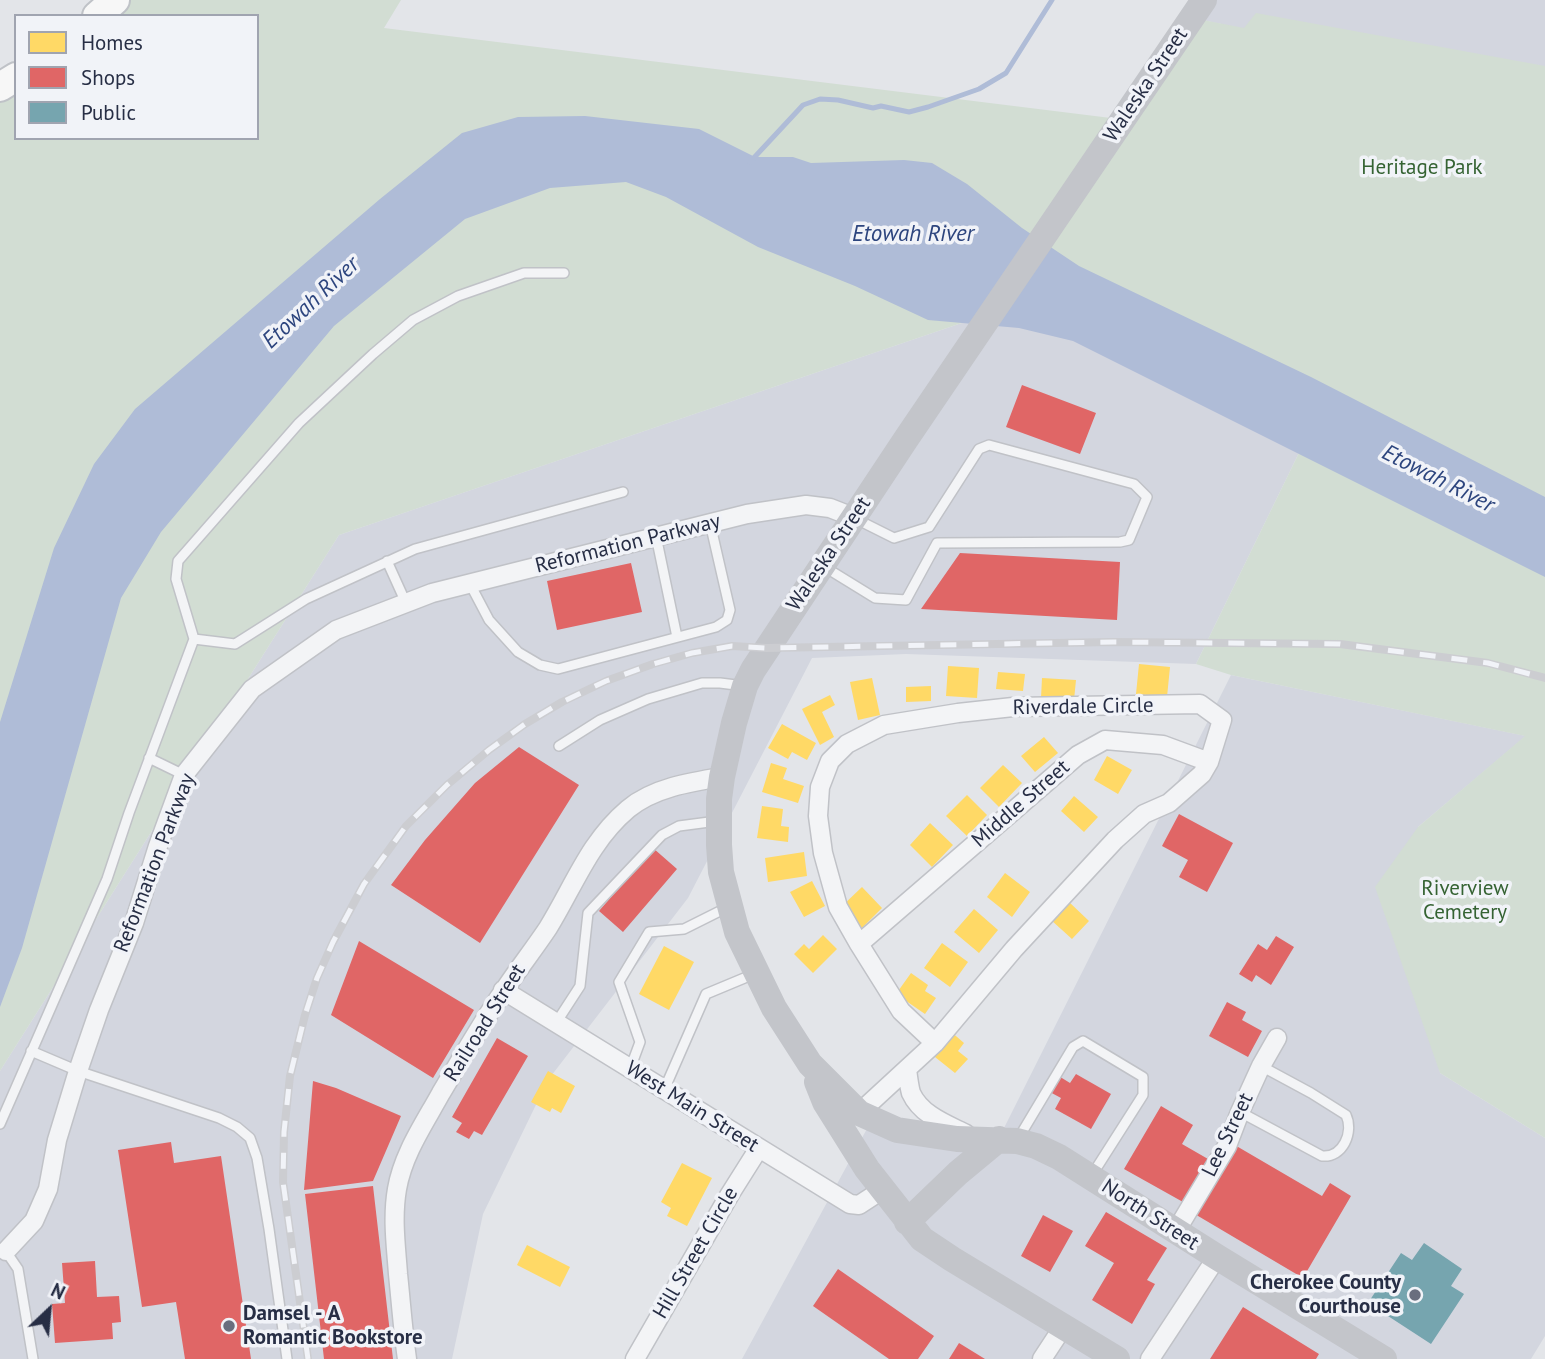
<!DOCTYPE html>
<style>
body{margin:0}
#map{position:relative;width:1545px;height:1359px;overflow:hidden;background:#e3e5e9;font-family:"PT Sans",sans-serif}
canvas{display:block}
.legend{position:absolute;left:14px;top:14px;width:245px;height:126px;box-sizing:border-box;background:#f1f3f8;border:2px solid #a0a4b0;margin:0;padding:9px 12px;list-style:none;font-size:21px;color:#272e45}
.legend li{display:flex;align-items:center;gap:14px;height:35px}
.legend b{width:35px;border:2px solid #a0a4b0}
.north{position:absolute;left:14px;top:1275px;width:70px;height:70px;-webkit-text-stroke:5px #f1f3f8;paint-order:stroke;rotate:26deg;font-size:19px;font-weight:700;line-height:28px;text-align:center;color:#272e45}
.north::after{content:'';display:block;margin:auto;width:24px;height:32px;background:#272e45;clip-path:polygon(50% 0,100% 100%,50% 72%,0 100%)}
</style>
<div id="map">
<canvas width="1545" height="1359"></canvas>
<ul class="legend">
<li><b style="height:19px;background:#ffd966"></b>Homes</li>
<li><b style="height:19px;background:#e06666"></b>Shops</li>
<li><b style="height:19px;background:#76a5af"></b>Public</li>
</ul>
<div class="north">N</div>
</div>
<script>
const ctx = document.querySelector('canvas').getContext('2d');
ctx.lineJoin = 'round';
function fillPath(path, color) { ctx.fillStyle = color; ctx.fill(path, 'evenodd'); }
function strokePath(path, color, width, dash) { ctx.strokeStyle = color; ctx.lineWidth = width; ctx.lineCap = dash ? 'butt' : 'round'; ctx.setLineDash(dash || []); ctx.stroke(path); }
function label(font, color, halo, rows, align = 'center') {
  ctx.font = font + ' "PT Sans",sans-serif'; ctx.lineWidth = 7; ctx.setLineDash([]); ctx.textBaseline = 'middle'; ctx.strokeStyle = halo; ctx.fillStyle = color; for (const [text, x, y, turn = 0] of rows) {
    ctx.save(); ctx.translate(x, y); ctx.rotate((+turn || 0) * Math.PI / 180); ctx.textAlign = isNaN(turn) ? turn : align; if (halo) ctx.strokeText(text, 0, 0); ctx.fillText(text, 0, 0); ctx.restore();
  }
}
fillPath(new Path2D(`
 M1210,0H1545V95L1198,19Z
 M994,312L1313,424L1196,664L906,654L812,658L688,898L548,1080L483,1214L452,1359H0V1071L339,535Z
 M1231,675L1526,736L1418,827L1440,1073L1545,1138V1336L1531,1359H742L869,1125L1000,1136Z`), '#d3d6df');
fillPath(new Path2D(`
 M128,0H401L384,28L1127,120L1198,19L1244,28L1256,13L1545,66V1138L1440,1073L1375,887L1418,827L1525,736L1231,675L1196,664L1313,424L994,312L339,535L0,1071V86L16,75V138H257V16H106Z`), '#d2ddd3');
fillPath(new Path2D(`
 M585,116L699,129L755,157H793L811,163L904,160L932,163L967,184L1022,228L1079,266L1311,377L1545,497V577L1073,341L1019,328L928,320L855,286L758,247L666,197L626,182L550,188L465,219L334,326L161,532L121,598L22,948L0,1007V722L54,548L94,464L135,409L380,199L462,133L518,117Z`), '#afbcd7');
fillPath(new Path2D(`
 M1139,664L1170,667L1167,697L1136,694Z
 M948,666L979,668L977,698L946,696Z
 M998,672L1025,674L1023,691L996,689Z
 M872,678L880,715L858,720L850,682Z
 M1042,678L1076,680L1074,700L1041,698Z
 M931,686V701L906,702V687Z
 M830,695L835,705L822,712L834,737L820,745L802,709Z
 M782,724L816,743L807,760L792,752L788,759L768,748Z
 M1044,737L1058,753L1035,772L1021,756Z
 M1107,756L1132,770L1118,794L1094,780Z
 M771,763L787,768L783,779L804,786L798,803L762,792Z
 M1003,765L1022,783L999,807L980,788Z
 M967,795L987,815L967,836L946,816Z
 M1074,796L1098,817L1084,832L1061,811Z
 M762,806L783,809L781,826L789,827L788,842L757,838Z
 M930,823L953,845L932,867L910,845Z
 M804,852L807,876L768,882L765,858Z
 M1005,873L1030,892L1012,917L987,897Z
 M812,881L825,906L804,917L790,892Z
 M862,887L882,908L862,928L841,907Z
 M1068,901L1089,921L1072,939L1051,920Z
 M974,909L998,930L979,953L954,932Z
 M823,935L837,949L813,973L794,954L804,944L809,949Z
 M942,943L968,962L950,987L924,968Z
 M664,946L694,962L669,1010L639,994Z
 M911,973L928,985L925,991L936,998L925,1014L896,994Z
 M949,1030L964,1043L958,1051L968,1059L955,1073L930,1053Z
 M548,1071L575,1086L561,1113L552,1108L550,1112L531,1102Z
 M682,1163L712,1178L687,1226L667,1216L671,1208L661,1202Z
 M527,1245L570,1267L560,1287L517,1265Z`), '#ffd966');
fillPath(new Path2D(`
 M1022,385L1096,413L1080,454L1006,427Z
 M960,553L1120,562L1117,620L921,609Z
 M631,563L642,612L557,630L547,581Z
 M519,747L579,785L480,943L391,885L425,840L475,783Z
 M1179,814L1233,843L1207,892L1179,877L1188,860L1162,846Z
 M653,848L677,869L623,932L599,911Z
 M1276,936L1294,947L1271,985L1256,975L1252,982L1239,974L1258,944L1267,950Z
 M359,941L474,1010L433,1078L331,1015Z
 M1227,1002L1246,1012L1242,1020L1262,1031L1248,1057L1209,1036Z
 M497,1038L528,1056L482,1135L474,1131L469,1139L456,1132L462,1123L452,1117Z
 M1076,1074L1111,1094L1091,1129L1055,1109L1061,1098L1048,1091L1057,1075L1070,1083Z
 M313,1081L336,1088L401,1116L373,1181L304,1190Z
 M1161,1106L1193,1125L1182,1144L1208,1159L1183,1202L1124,1169Z
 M171,1142L174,1163L221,1156L251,1359H185L176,1302L142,1307L118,1150Z
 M1233,1144L1322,1196L1330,1183L1351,1196L1303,1278L1193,1213Z
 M373,1186L393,1359H324L305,1194Z
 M1106,1212L1167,1248L1147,1280L1155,1284L1132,1324L1092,1300L1114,1263L1085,1246Z
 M1043,1215L1073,1231L1050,1272L1021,1256Z
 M95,1261L97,1297L119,1296L121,1322L112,1323L113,1339L55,1343L52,1304L65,1303L62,1263Z
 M838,1269L934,1336L918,1359H889L813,1306Z
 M1243,1307L1319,1354L1316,1359H1210Z
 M959,1343L985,1359H949Z`), '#e06666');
fillPath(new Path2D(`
 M1424,1243L1462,1269L1451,1286L1464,1294L1431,1344L1368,1303L1401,1253L1412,1260Z`), '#76a5af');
strokePath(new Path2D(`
 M750,162L803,105L820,99L838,100L873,108L881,106L909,112L928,107L979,89L1006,73L1052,0`), '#afbcd7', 5);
const lane = new Path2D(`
 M656,536L677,637
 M387,561L406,603
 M823,566L875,598L906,600L937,543L1120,542L1129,540L1147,497L1134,484L989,445L979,449L929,527L894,538L858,520
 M470,584L489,620L518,652L540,665L558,669L716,627L727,620L730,610L710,523
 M194,639L176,579L178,561L299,423L373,354L413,320L458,296L524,273H564
 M559,746L600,720L648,699L702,683H720L744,686
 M149,758L184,775
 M556,1023L580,986L588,913L662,835L679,826L717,821
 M31,1051L78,1071L219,1118L237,1127L250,1138L257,1158L269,1229L287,1359
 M630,1069L640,1042L619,982L649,932L684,929L728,907
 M664,1090L706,994L754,974
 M1240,1112L1322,1156C1343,1158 1354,1132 1346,1115L1311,1093L1261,1066
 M0,1124L107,879L129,813L194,639L235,644L306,599L415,549L623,492
 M1018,1139L1073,1047L1083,1041L1143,1077V1095L1092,1175
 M5,1250L18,1269L33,1359`);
const street = new Path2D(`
 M859,944L1078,755L1105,740L1163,745L1209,762
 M503,990L850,1204L859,1205L882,1190
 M907,1069C908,1077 909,1086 911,1093C921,1115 946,1124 966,1134
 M859,1113L935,1043L1014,949L1115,840L1144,814L1169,803L1202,774L1209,762L1222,720L1200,704L1013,707L958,713L884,725L847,744L830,761L820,787L818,816L823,853L838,907L859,944L901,1011L935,1043
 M1176,1231L1227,1146L1240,1112L1261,1066L1277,1038
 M6,1251L34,1221L48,1189L57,1140L78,1071L99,1010L134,923L158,846L184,775L252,689L336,630L432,593L747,514L806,505L830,508L853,517
 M407,1359C403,1331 401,1303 398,1274C396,1246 392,1218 397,1189C403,1154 424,1124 441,1093C462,1058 482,1022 505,989C519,968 534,949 548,928C574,886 589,842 628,809C653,788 690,782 722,777
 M635,1359L730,1194L759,1148
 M1042,1359L1063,1327
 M1150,1359L1217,1257`);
const primary = new Path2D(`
 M97,16L115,0
 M0,87L16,77`);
strokePath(lane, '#c0c2c7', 12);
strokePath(street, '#c0c2c7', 21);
strokePath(primary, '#bfc2c7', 32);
strokePath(lane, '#f3f4f6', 9);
strokePath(street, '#f3f4f6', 18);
strokePath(new Path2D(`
 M1204,0L906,439L753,670L745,686L734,723L722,777L719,799V845L721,872L737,932L774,1008L810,1064L859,1113L897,1130L957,1139L1017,1141L1036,1146L1059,1157L1217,1257L1384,1359
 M817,1082L825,1102L867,1169L922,1239L952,1259L1117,1359
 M907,1222L958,1173L999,1139`), '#c3c5ca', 26);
strokePath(primary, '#f7f7f7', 28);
const rail = new Path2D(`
 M308,1359L283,1182L284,1132L290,1076L305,1015L317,978L333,942L364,884L406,826L447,785L489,750L525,724L562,702L606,681L653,664L692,653L732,646L766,648L1113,642L1340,644L1488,663L1545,678`);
strokePath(rail, '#cccdd1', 8);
strokePath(rail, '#f1f3f8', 5, [16]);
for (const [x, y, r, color] of [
 [1415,1295,7,"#696e7e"],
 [229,1326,7,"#696e7e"]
]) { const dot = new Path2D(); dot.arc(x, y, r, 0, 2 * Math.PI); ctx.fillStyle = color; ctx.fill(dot); strokePath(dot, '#f1f3f8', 2.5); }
label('21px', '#272e45', '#f1f3f8', [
 ["Waleska Street",1146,85,-56],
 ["Reformation Parkway",628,544,-14],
 ["Waleska Street",829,554,-56],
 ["Riverdale Circle",1083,707,-1],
 ["Middle Street",1021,804,-41],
 ["Reformation Parkway",155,863,-69],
 ["Railroad Street",485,1023,-58],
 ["West Main Street",692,1107,32],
 ["Lee Street",1228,1135,-64],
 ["North Street",1150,1215,33],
 ["Hill Street Circle",696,1253,-60]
]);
label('21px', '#356333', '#f1f3f8', [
 ["Heritage Park",1422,168],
 ["Riverview",1465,889],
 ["Cemetery",1465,913]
]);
label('bold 21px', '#272e45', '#f1f3f8', [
 ["Cherokee County",1401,1283],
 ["Courthouse",1401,1307],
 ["Damsel - A",243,1314,"left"],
 ["Romantic Bookstore",243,1338,"left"]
], 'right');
label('italic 23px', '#2d457e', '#f1f3f8', [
 ["Etowah River",913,234],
 ["Etowah River",311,303,-43],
 ["Etowah River",1438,479,27]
]);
</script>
